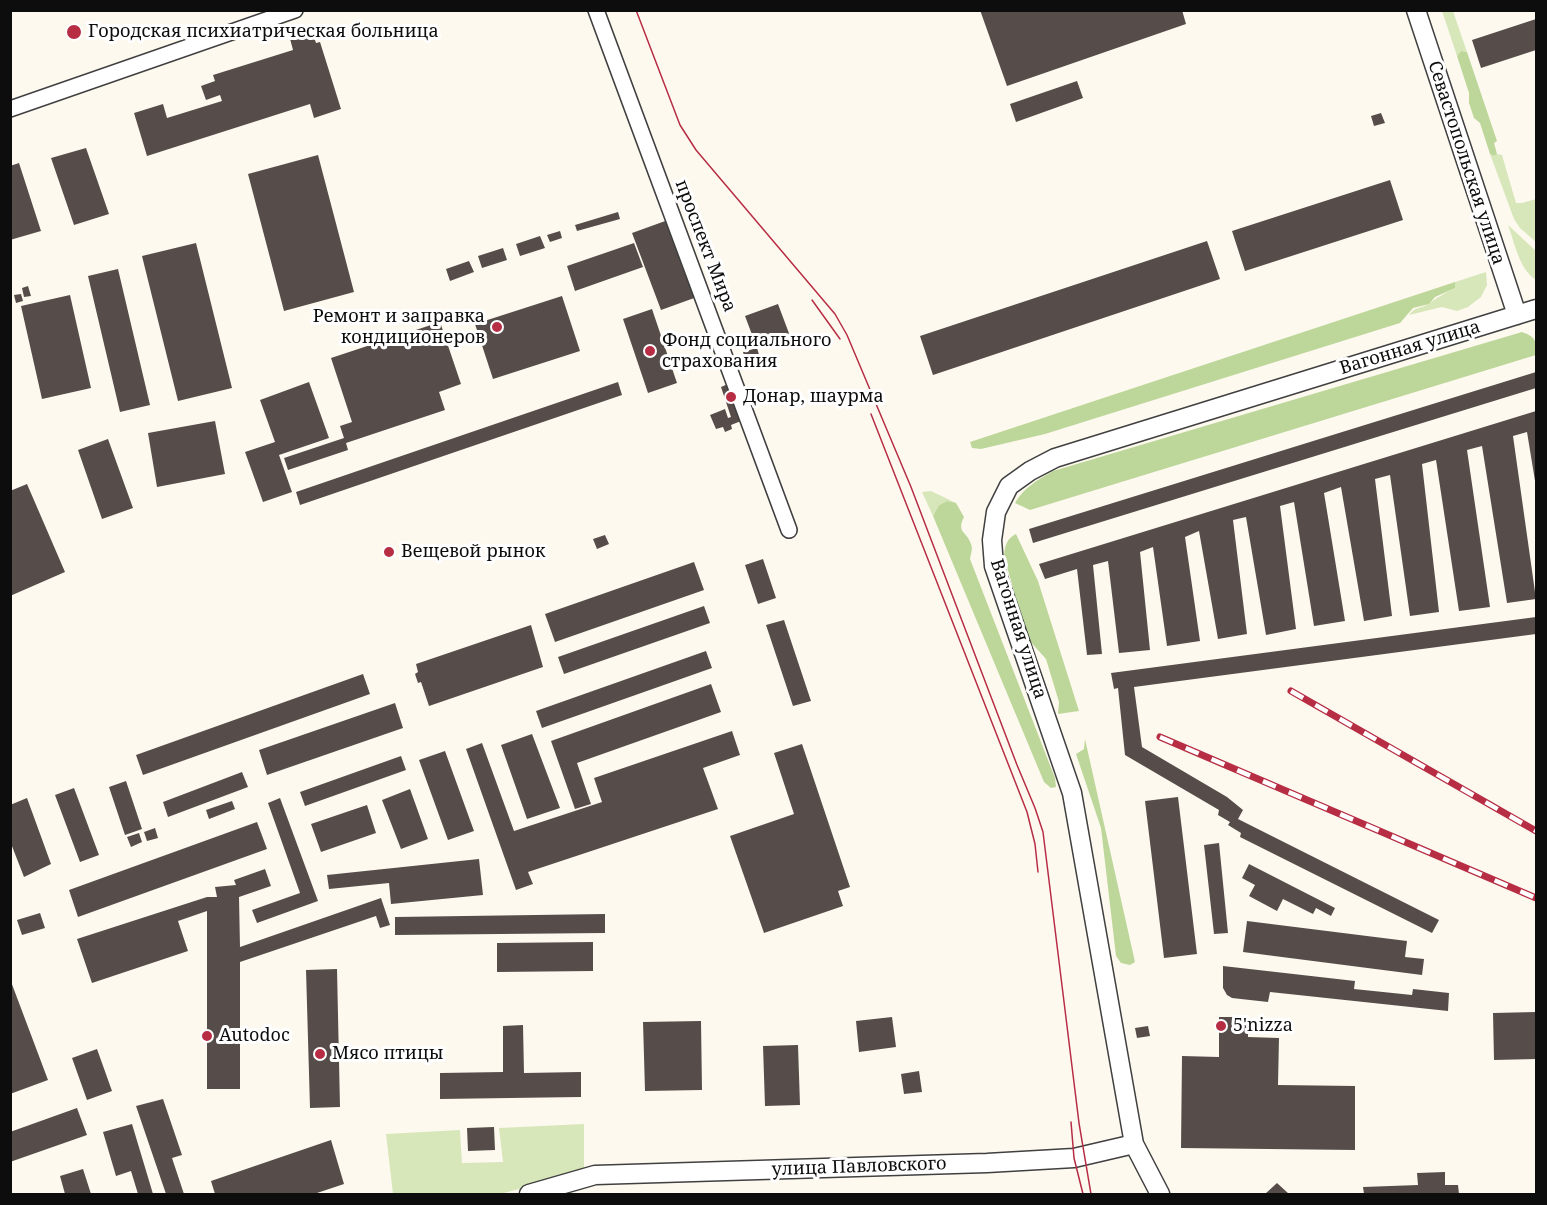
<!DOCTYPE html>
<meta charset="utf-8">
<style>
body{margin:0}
#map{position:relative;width:1547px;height:1205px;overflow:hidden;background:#fef9ef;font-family:"Noto Serif",serif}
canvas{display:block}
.frame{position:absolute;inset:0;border:12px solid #0d0d0d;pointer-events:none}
</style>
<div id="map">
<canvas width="1547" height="1205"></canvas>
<div class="frame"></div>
</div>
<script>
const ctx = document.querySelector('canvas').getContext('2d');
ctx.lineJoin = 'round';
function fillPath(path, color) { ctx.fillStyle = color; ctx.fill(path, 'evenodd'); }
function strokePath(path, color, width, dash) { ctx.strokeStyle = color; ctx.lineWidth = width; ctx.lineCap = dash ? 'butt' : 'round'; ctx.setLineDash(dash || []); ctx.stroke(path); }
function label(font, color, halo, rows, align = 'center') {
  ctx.font = font + ' "Noto Serif",serif'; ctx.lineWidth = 6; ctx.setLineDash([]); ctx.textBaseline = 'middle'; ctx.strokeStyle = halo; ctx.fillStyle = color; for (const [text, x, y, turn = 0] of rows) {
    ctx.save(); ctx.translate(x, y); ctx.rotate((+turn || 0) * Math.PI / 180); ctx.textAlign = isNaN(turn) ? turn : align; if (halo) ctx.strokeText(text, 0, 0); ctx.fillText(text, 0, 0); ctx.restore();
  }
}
fillPath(new Path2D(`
 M1442,11H1453L1467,52L1461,51L1457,56Z
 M1490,154L1494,156L1497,154L1502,155L1516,203H1522L1536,199V242L1520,228L1514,219Z
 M1508,225L1536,251V280C1519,269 1515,244 1508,225Z
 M1486,272L1487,285L1481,297L1468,307L1457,311L1442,307L1409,315C1415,306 1422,309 1430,303C1438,297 1445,293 1455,288V282Z
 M931,491L956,503L947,501L939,505L933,516L922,492Z
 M584,1124V1172L500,1194H393L386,1134L460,1130L462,1163L503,1162L499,1128Z`), '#d7e7ba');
fillPath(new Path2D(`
 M1461,51L1467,52L1497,141L1494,143L1497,154L1494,156L1490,154L1480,123L1474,118L1469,103V93L1457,56Z
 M1455,282V288L1435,297L1429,304L1413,308L1400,323L1045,434L981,449L972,448L970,442Z
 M1522,332C1536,337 1537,341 1536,355L1030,510L1015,503C1024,487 1038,480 1053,471Z
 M947,501L956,503L964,517C956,533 967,531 971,544C973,549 971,553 970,559L1055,778L1056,787L1051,788L1044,782L933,516L939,505Z
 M1016,534L1038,581L1079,711L1058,714L1059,702L1046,659L1027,638L1004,556C1005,546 1006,539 1016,534Z
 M1085,739L1135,962L1130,965L1121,963L1116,956L1101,828L1076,754L1084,749Z`), '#bdd79a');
fillPath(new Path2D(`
 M980,10H1182L1186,24L1007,86Z
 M1536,19V50L1481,68L1472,40Z
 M311,28L316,43L320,42L341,109L314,118L310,104L147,156L134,113L163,104L167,118L222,101L220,95L206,100L201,86L215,81L213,75L293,50L289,35Z
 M1077,81L1083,98L1016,122L1010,104Z
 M1381,113L1385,123L1374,126L1371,116Z
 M86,148L109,214L74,225L51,158Z
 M318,155L354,292L284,311L248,174Z
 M19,163L41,231L10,240V166Z
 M1390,180L1403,220L1245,271L1232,231Z
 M618,212L620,219L577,231L575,225Z
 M668,220L697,297L661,310L632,233Z
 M560,231L562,238L550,242L547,235Z
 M540,236L545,248L520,256L516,244Z
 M1207,241L1220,279L933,375L920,336Z
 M196,243L232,388L178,401L142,256Z
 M634,243L643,267L575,291L567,266Z
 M503,248L507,260L482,268L478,256Z
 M469,261L474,272L450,281L446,269Z
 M118,269L150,405L120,412L88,276Z
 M28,286L31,296L24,297L22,288Z
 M21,294L23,301L16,303L14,295Z
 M70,295L91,388L42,399L21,306Z
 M562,296L580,351L493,379L475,324Z
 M778,304L790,336L757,348L745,316Z
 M652,309L677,383L648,393L623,319Z
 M440,322L461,384L439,392L445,410L346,443L348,450L288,470L284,458L344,438L340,426L352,422L331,358Z
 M757,348L760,358L746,362L743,352Z
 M1536,372V388L1033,543L1029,529Z
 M309,382L329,438L279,455L292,492L263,502L245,452L275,442L260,400Z
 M618,382L622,395L300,505L296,492Z
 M728,384L741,421L731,425L732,429L725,432L723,427L716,429L710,415L725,409L728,418L731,417L721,387Z
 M1536,411V487L1527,432L1513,436L1536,599L1507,603L1482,446L1467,450L1490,607L1459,611L1436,460L1422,464L1439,612L1410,616L1390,475L1375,479L1392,616L1364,621L1341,487L1324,493L1345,621L1314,626L1294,502L1280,506L1296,629L1266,635L1246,517L1233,520L1247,634L1218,639L1199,531L1185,537L1200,641L1167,646L1153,547L1140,552L1150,650L1119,653L1108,561L1093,565L1102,654L1087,655L1077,569L1045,579L1039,564Z
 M215,421L225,474L157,487L148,433Z
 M108,439L133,508L102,519L78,450Z
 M27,484L65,572L10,596V491Z
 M605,535L609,544L597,549L593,539Z
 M763,559L776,598L758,604L745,565Z
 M694,562L704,590L555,642L545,614Z
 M704,606L710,623L564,674L558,657Z
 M1536,617V634L1134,687L1142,747L1227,797L1243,810L1238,819L1439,920L1432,933L1240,837L1241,833L1228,825L1230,822L1218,815L1219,810L1125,755L1118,688L1114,689L1111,673Z
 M784,620L811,701L793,706L766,625Z
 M531,625L543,667L429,706L421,682L418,683L415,674L418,672L416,664Z
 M706,651L712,668L542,728L536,711Z
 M363,674L370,694L143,775L136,755Z
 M711,684L721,712L577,763L591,804L575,809L551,741Z
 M395,703L403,728L267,775L259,750Z
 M732,731L740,755L703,768L718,809L528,872L533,884L516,890L466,749L482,743L514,831L602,802L594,778Z
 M532,734L560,808L527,819L501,745Z
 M802,744L850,887L838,891L843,906L764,933L730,836L794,814L774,753Z
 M445,751L474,831L448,840L419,760Z
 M401,756L406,770L305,806L300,792Z
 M242,772L248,787L168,817L163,802Z
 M126,781L142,829L125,835L109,787Z
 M74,788L99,855L80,862L55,795Z
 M410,789L428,839L401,849L382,800Z
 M1178,797L1197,954L1164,958L1145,801Z
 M27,798L51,864L24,877L10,841V805Z
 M280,798L318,901L257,923L252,910L300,893L268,803Z
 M232,801L235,809L209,819L206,810Z
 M367,805L376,833L321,852L311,824Z
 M257,822L267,849L78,917L69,890Z
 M155,828L158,838L147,841L144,832Z
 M139,833L142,842L131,847L127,837Z
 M1219,843L1228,933L1214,934L1204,845Z
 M479,859L483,895L391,904L389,883L329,889L327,875Z
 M1249,864L1335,908L1331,916L1316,908L1313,914L1283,899L1277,911L1249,896L1255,885L1242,878Z
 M265,869L271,886L239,897L240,947L381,898L390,925L380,928L376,916L240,962V1089H207V911L178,921L188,951L92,983L77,939L207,897H217L215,887L236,885L234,880Z
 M40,913L45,928L22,935L17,920Z
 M605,914V933L395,935V917Z
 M1247,921L1407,941L1405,957L1424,959L1422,975L1243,952Z
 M593,942V971L497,972V943Z
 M1223,966L1355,981L1354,989L1412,995L1413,989L1449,993L1448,1011L1270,992L1268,1002L1232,998L1227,995L1223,988Z
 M337,969L340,1107L310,1108L306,970Z
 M10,979L48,1080L10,1094Z
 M1536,1012V1059L1494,1060L1493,1013Z
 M892,1017L896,1047L859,1052L856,1021Z
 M1219,1017H1248V1037L1279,1038L1278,1085L1355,1086V1150L1181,1148L1182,1056L1219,1057Z
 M701,1021L702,1090L645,1091L643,1022Z
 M523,1025L524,1073L581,1072V1097L440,1099V1073L503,1072V1026Z
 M1148,1026L1150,1036L1137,1038L1135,1028Z
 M798,1045L800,1105L765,1106L763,1046Z
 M97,1049L112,1091L87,1100L72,1058Z
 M919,1071L922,1092L904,1094L901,1074Z
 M163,1099L182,1155L172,1158L184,1194H166L136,1106Z
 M77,1108L87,1135L10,1162V1132Z
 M132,1124L153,1194H138L131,1171L116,1176L103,1132Z
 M494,1127L495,1150L468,1151L467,1128Z
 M331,1140L344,1184L314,1194H215L211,1181Z
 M83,1169L91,1194H65L60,1176Z
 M1445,1172V1185H1458L1459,1194H1364L1363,1187L1418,1185L1417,1173Z
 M1277,1183L1289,1194H1265Z`), '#564d4a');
const minor = new Path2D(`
 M596,10L789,530
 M10,109L295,10`);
const tertiary = new Path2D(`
 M1416,10L1517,315
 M529,1194L595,1175L987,1163L1074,1158L1134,1144
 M1160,1194L1134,1144L1072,793L994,566L992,540L996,512L1009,486L1030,471L1055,458L1536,309`);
strokePath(minor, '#404040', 18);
strokePath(tertiary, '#404040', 21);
strokePath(minor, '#fff', 15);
strokePath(tertiary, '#fff', 18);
strokePath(new Path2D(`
 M636,10L680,125L696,150L835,314L847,335L911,487L1017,765L1035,808L1043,832L1079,1123L1091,1194
 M812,300L840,339
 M871,414L1027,812L1035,844L1038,872
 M1071,1122L1074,1158L1083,1194`), '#b62d44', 1.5);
const rail = new Path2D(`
 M1291,691L1536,831
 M1160,737L1536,898`);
strokePath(rail, '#b62d44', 7);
strokePath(rail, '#fff', 4.5, [14]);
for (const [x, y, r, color] of [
 [74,32,8,"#b62d44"],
 [497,327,6,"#b62d44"],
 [650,351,6,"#b62d44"],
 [731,397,6,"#b62d44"],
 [389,552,6,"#b62d44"],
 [1221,1026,6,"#b62d44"],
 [207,1036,6,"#b62d44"],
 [320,1054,6,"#b62d44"]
]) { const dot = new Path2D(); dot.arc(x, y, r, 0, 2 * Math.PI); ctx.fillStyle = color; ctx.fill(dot); strokePath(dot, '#fff', 2); }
label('18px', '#0d0d0d', '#fff', [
 ["Городская психиатрическая больница",88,32],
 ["Ремонт и заправка",485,317,"right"],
 ["кондиционеров",485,338,"right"],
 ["Фонд социального",662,341],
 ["страхования",662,362],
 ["Донар, шаурма",743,397],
 ["Вещевой рынок",401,552],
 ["5'nizza",1233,1026],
 ["Autodoc",219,1036],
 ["Мясо птицы",332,1054]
], 'left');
label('18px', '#0d0d0d', '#fff', [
 ["Севастопольская улица",1466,163,72],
 ["проспект Мира",705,246,69],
 ["Вагонная улица",1410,348,-17],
 ["Вагонная улица",1018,629,72],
 ["улица Павловского",859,1167,-2]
]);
</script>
